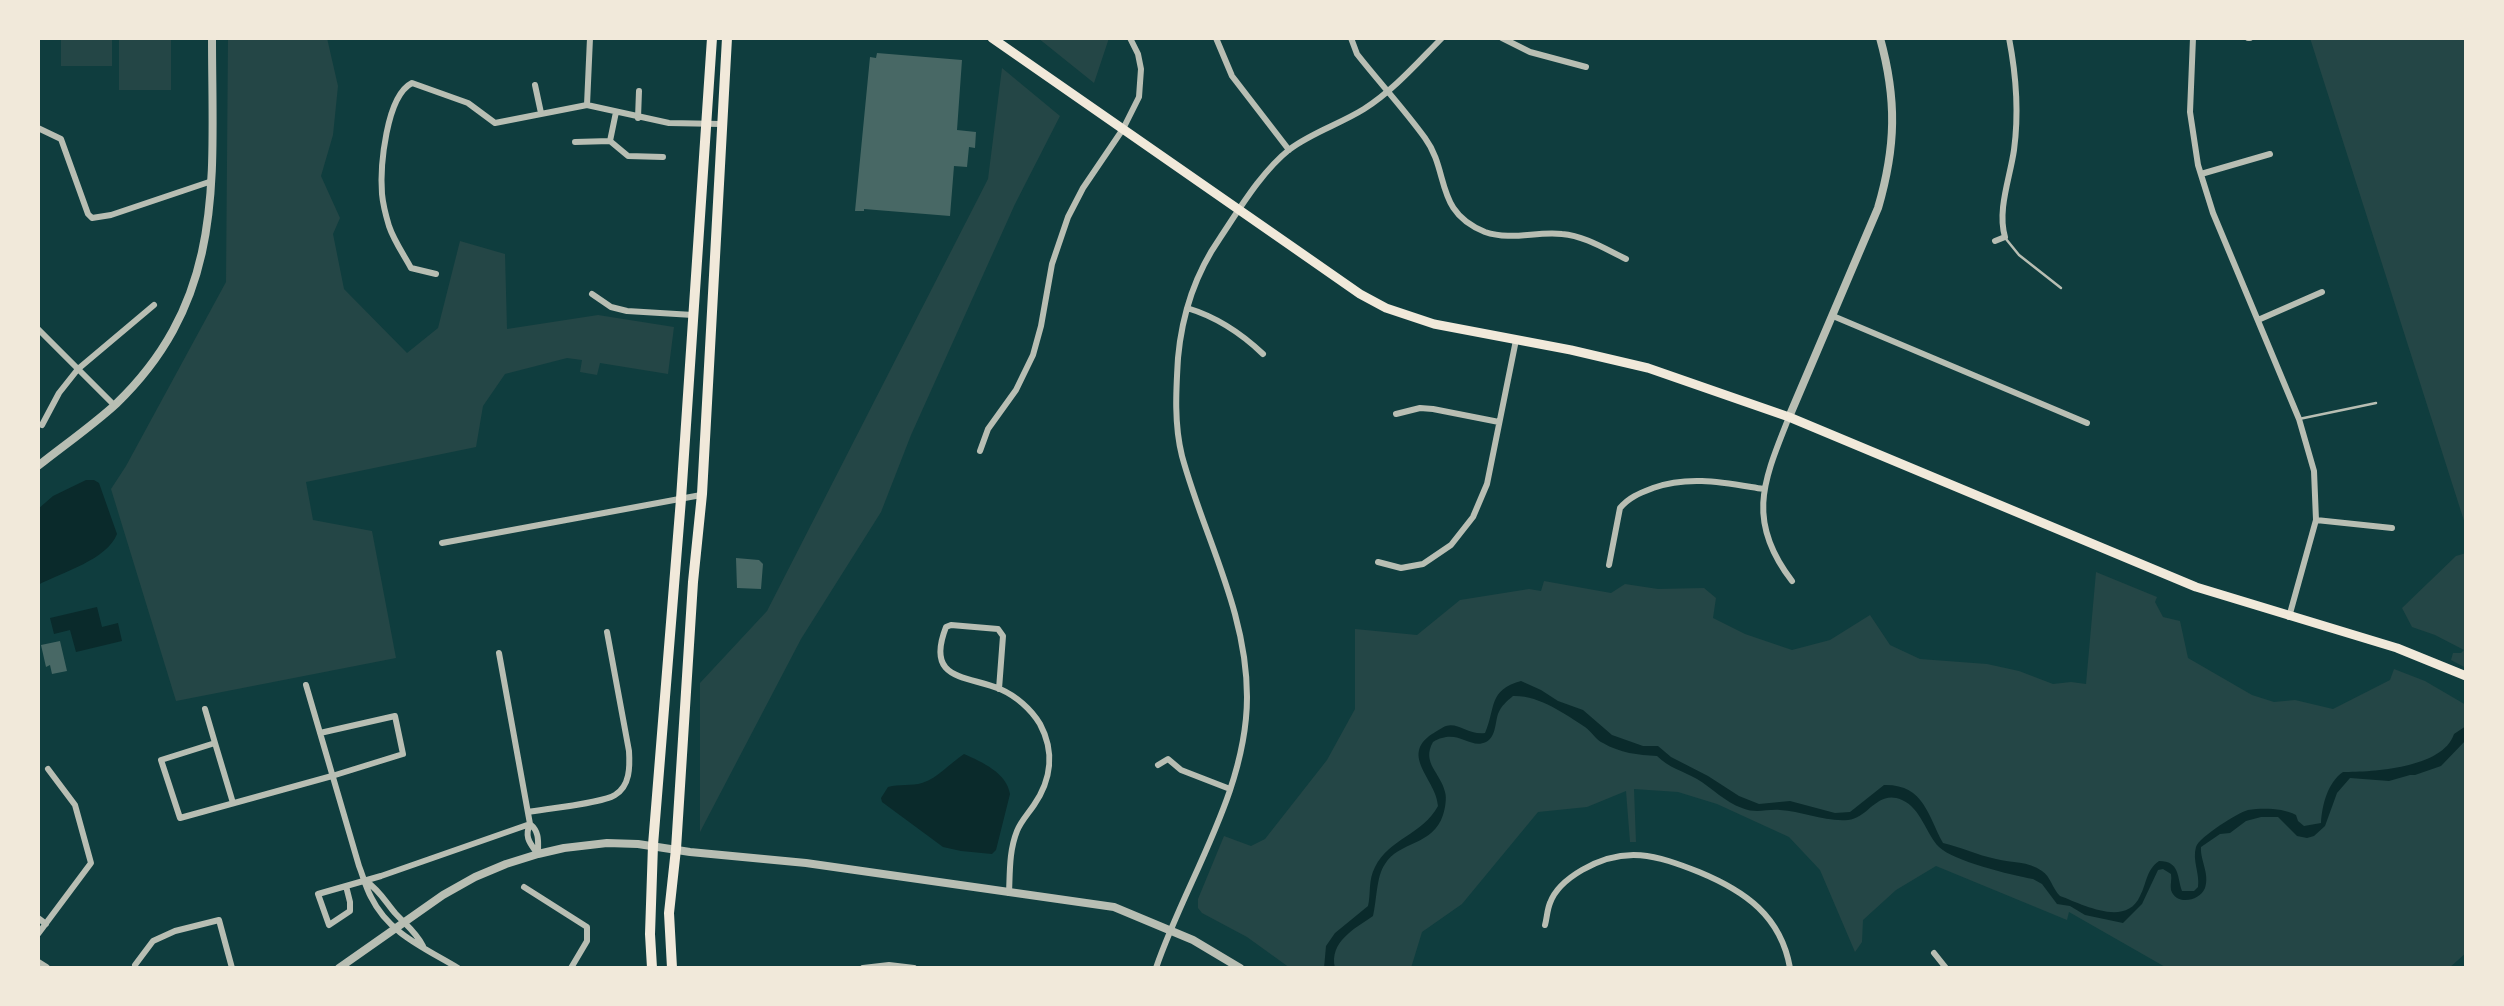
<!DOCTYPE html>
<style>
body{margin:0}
#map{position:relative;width:2504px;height:1006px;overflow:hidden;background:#0f3d3e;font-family:"Alegreya Sans",sans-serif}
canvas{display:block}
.frame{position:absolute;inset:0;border:40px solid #f1e9da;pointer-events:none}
</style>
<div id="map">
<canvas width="2504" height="1006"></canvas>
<div class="frame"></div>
</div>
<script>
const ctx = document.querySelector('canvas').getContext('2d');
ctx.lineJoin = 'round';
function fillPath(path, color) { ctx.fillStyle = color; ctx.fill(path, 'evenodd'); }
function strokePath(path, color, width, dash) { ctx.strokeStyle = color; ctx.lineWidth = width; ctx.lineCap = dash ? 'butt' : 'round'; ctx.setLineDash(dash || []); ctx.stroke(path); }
fillPath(new Path2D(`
 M61,38H112V66H61Z
 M119,38H171V90H119Z
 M228,38H327L338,86L333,135L321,176L340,218L333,234L344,289L407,353L438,328L460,241L505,254L507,329L598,315L674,327L668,374L600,363L597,375L580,372L582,360L567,358L505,374L483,406L476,447L306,482L313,520L372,531L396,658L176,701L111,489L126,466L226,282Z
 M1038,38H1109L1094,83Z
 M2310,38H2466V527Z
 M1002,68L1060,116L1015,204L911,435L881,512L801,639L700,832V683L767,611L988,179Z
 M2466,553V668L2451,660L2453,653H2461L2464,650L2435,635L2412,627L2402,608L2456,556Z
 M2096,572L2157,597L2155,602L2163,617L2180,621L2188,658L2252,695L2274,702L2295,700L2333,709L2390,680L2394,669L2425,681L2466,705V953L2449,968H2167L2069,912L2067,920L1936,866L1896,890L1863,920L1862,942L1855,952L1820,870L1789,837L1717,804L1678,792L1634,789L1636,842H1630L1626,791L1587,807L1538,812L1462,904L1422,932L1411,968H1290L1247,937L1202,913L1198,908V899L1224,836L1251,846L1265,839L1327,760L1355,709V629L1417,635L1460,600L1529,589L1541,591L1544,581L1611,593L1625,584L1658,589L1704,588L1716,598L1713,618L1745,634L1792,650L1830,640L1870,615L1890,645L1920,659L1987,664L2019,671L2053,684L2071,682L2086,684Z`), '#244646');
fillPath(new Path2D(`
 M86,480H94L99,483L117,534C107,560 62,572 38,585V509L53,496Z
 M97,607L102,627L118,623L122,641L76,652L70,630L54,634L50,618Z
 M1521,681L1541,690L1558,701L1583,710L1612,735L1643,746H1658L1671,757L1708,776L1739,796L1759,804L1790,801L1835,813L1850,812L1884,785C1924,784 1928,816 1943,843C1961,847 1977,855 1996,859C2012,863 2028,861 2042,871C2051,877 2052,888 2060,896C2082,904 2126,928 2140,896C2147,883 2146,870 2159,861C2180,861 2177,877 2182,891H2194L2198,887C2200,874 2192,860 2196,847C2199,837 2239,812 2248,810C2263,808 2282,808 2296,815L2298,821L2304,826L2321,823C2322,805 2328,782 2343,772C2373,772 2443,768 2454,734L2466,726V740L2441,766L2415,775H2410L2389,781L2350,778L2337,793L2325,826L2314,836L2307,838L2297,836L2278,817H2261L2246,821L2230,833L2220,834L2201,847C2200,860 2210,874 2205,888C2200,901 2176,906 2171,890C2170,885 2172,879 2171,874L2163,869L2158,870L2142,904L2123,923L2085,915L2070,906L2057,904L2042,884L2033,879C2011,875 1953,861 1939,847C1926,834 1921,808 1902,800C1877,789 1869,818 1848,820C1825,822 1802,811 1780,810C1765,809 1757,814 1742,808C1725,802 1712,788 1697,779C1683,771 1669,768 1657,756C1638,755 1620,753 1603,743C1596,740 1592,732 1585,727C1565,714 1539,695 1513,696C1507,701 1501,706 1498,714C1495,723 1496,737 1486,742C1469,750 1458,727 1433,742C1421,763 1441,773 1445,792C1447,798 1445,809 1443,815C1433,846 1399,841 1385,864C1376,877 1377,900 1373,916C1354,929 1329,942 1335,968H1324L1326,946L1335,933L1368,906C1371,893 1368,880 1375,867C1389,839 1423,834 1438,806C1437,780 1399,756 1432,734C1434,733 1443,727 1446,726C1458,722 1468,735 1485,733C1496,708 1488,690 1521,681Z
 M964,754C982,762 1007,773 1010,794L996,850L992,854L961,851L943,847L882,802L881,798L888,787C899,784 912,786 922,783C938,778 950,763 964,754Z`), '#0a2a2b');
fillPath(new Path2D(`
 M877,53L962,60L957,130L976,132L975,148L969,147L967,167L954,166L950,216L864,209V211H855L870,57L876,58Z
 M736,558L759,560L763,564L761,589L737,588Z
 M60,641L67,671L52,674L50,665L46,667L41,645Z`), '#486865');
strokePath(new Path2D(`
 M2006,239L2019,255L2061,288
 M2299,419L2376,403`), '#b8beb3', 2.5);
strokePath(new Path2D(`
 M1216,38L1232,76L1289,150
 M1351,38L1357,54C1379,82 1404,109 1425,138C1450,172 1434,212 1485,232C1511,241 1536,231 1562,234C1585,236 1605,249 1626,259
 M1502,38L1530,52L1586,67
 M2193,38L2190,112L2198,165L2213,213L2299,419L2314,471L2316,520L2289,617
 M2248,38H2250
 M535,85L541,113
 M587,105L590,38
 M616,112L610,141L628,156L663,157
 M638,118L639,91
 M38,128L61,139L88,214L92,218L111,215L212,181
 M575,142L610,141
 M2201,174L2270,154
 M1995,241L2005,237C1997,210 2010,178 2014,150C2019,113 2016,74 2009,38
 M436,274L411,268C404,255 394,241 389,226C386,216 383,205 382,194C380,167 386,96 412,83L468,103L495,123L587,105L669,123L721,124
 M592,294L611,307L627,311L693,315
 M1187,308C1217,317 1240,332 1263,354
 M1833,316L2087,423
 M2258,320L2322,292
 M38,329L114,405
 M1396,414L1420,408L1433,409L1499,422
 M1789,417C1764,480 1745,520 1792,581
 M42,425L59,393L78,369L154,305
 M980,451L988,429L1016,390L1033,355L1041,326L1052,264L1068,217L1083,188L1123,129L1139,97L1141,69L1138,54L1130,38
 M2316,520L2392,528
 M442,543L701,495
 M1378,562L1401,568L1423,564L1451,545L1473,517L1487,484L1516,340
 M1609,565L1620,508C1629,497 1640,493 1653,488C1690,475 1725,483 1763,489
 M499,653L530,824C540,832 538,842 538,854
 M306,685L359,866C363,876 366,888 371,897C389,934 425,948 458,968
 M999,689L1003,636L998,629L951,625L946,627C925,681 966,675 1000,689C1016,696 1031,709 1040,724C1055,752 1051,780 1034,805C1028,814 1021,821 1017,831C1009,851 1010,872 1009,893
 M205,709L215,743L161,760L180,818L332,776L403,754L395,716L320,733
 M215,743L233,803
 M1158,765L1168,759L1181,770L1230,789
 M528,812C545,809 603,803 615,795C630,786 630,767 629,751L607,632
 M530,824C524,837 530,843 537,853
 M366,881C379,890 385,901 395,913C405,924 416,932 423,946
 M346,886L350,902V911L329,925L318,894L381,876L530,824
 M524,887L587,927V941L571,968
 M38,918L46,924
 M1545,925C1547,918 1547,910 1550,903C1555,889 1570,877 1582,870C1625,845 1656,855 1699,872C1745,891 1781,916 1790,968
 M38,934L91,863L75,805L48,769
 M1934,953L1946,968
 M135,965L153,941L175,931L219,920L232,968
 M863,968L889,965L914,968
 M1156,968C1186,880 1247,792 1247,697C1247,611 1204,537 1182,456C1174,424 1176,391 1178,358C1182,314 1195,274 1220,238C1240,208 1262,171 1290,149C1313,132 1340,124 1364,109C1394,90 1418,62 1442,38`), '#b8beb3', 6);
strokePath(new Path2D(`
 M1789,417L1878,208C1896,147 1897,99 1880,38
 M38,466C63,446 92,426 116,404C227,297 212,178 212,38
 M38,963L46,968
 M339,968L443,895L475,877L506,864L538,854L564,848L607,843L638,844L690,852L806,863L1114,907L1193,940L1240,968`), '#b8beb3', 8);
strokePath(new Path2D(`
 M992,38L1294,248L1360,294L1386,308L1434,324L1571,350L1648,368L1789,417L2196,587L2397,648L2466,676`), '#f1e9da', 9);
strokePath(new Path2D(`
 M652,968L650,934L653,845L681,499L712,38
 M672,968L669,913L676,849L693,582L702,494L727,38`), '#f1e9da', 10);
</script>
